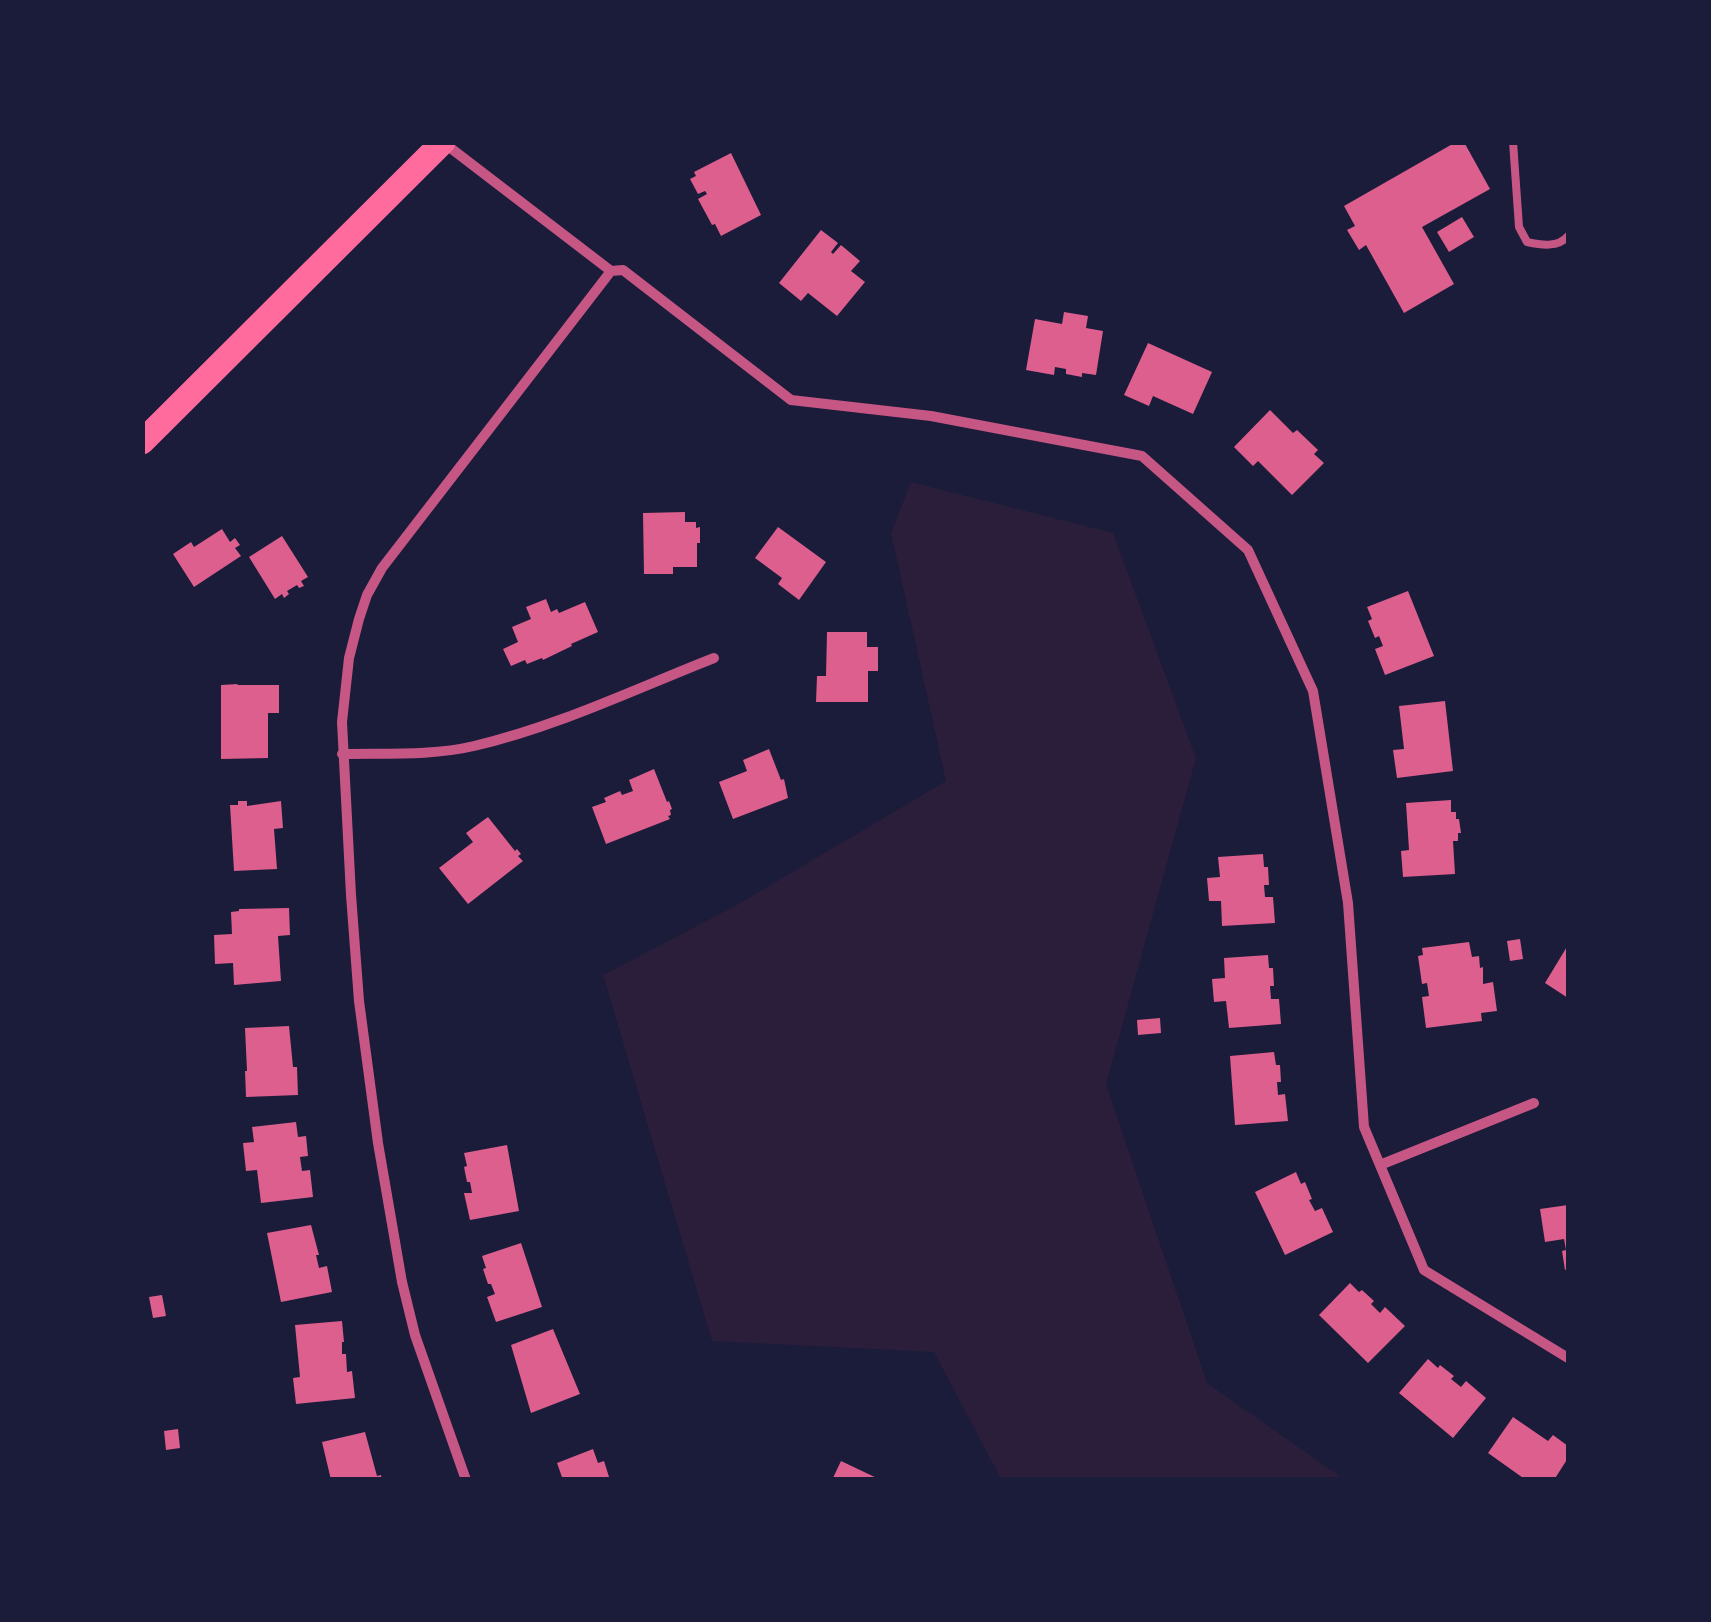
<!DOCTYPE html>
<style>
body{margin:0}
#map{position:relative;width:1711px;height:1622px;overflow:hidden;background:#1b1b3a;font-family:Inter,sans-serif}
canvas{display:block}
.frame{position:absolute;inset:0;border:145px solid #1b1b3a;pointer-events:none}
</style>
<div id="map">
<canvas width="1711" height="1622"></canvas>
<div class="frame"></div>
</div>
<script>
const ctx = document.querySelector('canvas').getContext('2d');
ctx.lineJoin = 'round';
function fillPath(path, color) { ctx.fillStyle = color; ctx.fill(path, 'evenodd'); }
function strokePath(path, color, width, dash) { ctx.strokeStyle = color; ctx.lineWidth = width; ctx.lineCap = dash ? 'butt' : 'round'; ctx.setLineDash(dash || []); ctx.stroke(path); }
fillPath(new Path2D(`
 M911,482L1113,533L1196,758L1106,1084L1207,1383L1344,1479H1001L934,1352L712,1341L603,975L735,906L946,781L891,533Z`), '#2a1e3b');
fillPath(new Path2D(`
 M1456,142H1464L1490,189L1422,227L1454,284L1404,313L1366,245L1359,250L1347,230L1355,226L1344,206Z
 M731,153L761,215L721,236L715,224L712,225L698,199L707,194L705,191L698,194L690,179L696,176L694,172Z
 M1462,217L1474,237L1449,252L1437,232Z
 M821,230L838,243L831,252L833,254L841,245L860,261L851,271L865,282L837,316L808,293L801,301L779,283Z
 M1064,312L1088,316L1086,328L1103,331L1096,375L1082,373V377L1066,374V369L1055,367L1054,375L1026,370L1035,319L1062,324Z
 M1148,343L1212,372L1193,414L1153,396L1149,406L1124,395Z
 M1270,410L1293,433L1297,430L1318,450L1314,454L1324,463L1292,495L1258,461L1253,466L1234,447Z
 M685,512V522H696V528L700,527V543H697V567H673V574H644L643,513Z
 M778,527L826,562L799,600L778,584L782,578L755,558Z
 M222,529L230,542L235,538L240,545L235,548L241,556L194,587L173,554L191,542L194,547Z
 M282,536L308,577L301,581L304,586L299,588L297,585L287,591L289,594L284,598L282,594L275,599L249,557Z
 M1408,591L1434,656L1385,675L1375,649L1383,646L1379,636L1375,638L1368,621L1372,619L1367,607Z
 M546,599L551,612L557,609L559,613L585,602L598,632L571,644L572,646L543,660L542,658L527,664L525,660L511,666L503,649L518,642L512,627L531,619L526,607Z
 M827,632H867V647H878V671H868V702H816L817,676H826Z
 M238,684L237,685H279V713H268V758L221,759V685Z
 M1445,701L1453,771L1397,778L1393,750L1404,749L1399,706Z
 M769,749L781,780L784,779L788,798L733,819L719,782L747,771L743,760Z
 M654,769L667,802L669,801L672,809L670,810L671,815L668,816L670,819L606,844L592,807L606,802L604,798L620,791L622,795L633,791L629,780Z
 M1451,800V812H1456V819H1459L1461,833H1458V841H1453L1455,874L1403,877L1401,851L1409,850L1406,803Z
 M238,801H247V806L281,801L283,828L274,829L277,869L234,871L230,805H238Z
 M488,817L515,851L517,849L521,854L518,856L523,861L468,904L439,868L473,842L466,833Z
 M1263,854L1264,867H1268L1269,885H1264L1265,897H1273L1275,923L1222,926L1221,901H1209L1207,878L1220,877L1218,857Z
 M289,908L290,935L278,936L281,981L234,985L233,963L215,964L214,935L232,934L231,912L239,911V909Z
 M1520,939L1523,959L1510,961L1507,941Z
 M1469,942L1472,957L1479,956L1480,968L1483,967V984L1493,982L1497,1011L1481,1013L1482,1021L1426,1028L1422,997L1429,996L1427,983L1422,984L1418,956L1423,955L1422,948Z
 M1568,945V998L1545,983Z
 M1268,955L1269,968H1273L1274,986H1270L1271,999H1279L1281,1024L1229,1028L1226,1001L1214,1002L1212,979L1225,978L1224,958Z
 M1160,1018L1161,1033L1138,1035L1137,1020Z
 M289,1026L293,1067H297L298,1095L246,1097L245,1071H247L245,1028Z
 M1274,1052L1276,1065H1280L1281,1082H1277L1278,1095L1285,1094L1288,1121L1235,1125L1230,1056Z
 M296,1122L298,1137L306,1136L308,1156L300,1157L302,1171L310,1170L313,1197L261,1203L257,1170L246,1171L243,1143L254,1142L252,1127Z
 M507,1145L519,1211L470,1220L464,1193H472L470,1182H467L464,1167L467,1166L464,1153Z
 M1296,1172L1301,1184L1305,1182L1312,1199L1309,1200L1315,1211L1322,1208L1333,1232L1285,1255L1255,1192Z
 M1568,1205V1269L1565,1270L1562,1251L1566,1250L1564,1239L1545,1242L1540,1209Z
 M311,1225L319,1255H316L319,1268L327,1266L332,1292L281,1302L267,1233Z
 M521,1243L542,1307L496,1322L487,1297L495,1294L491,1284H488L483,1269L486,1268L482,1256Z
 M1350,1283L1359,1292L1362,1290L1374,1301L1371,1304L1380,1313L1385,1307L1405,1326L1368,1363L1319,1315Z
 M162,1295L166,1316L153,1318L149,1297Z
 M342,1321L344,1342H342V1354H346L347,1372L352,1371L355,1398L296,1404L293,1378L300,1377L295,1325Z
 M553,1329L580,1394L531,1413L511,1345Z
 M1428,1359L1438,1368L1440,1365L1454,1376L1451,1379L1461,1387L1466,1381L1486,1398L1453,1438L1399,1393Z
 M1513,1417L1548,1441L1553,1435L1568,1446V1458L1554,1480H1526L1488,1453Z
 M178,1429L180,1448L166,1450L164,1431Z
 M365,1432L377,1476L381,1475L382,1480H331L322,1442Z
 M593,1449L598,1463L604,1461L610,1480H563L557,1463Z
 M841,1461L881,1480H832Z`), '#dd5f8e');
strokePath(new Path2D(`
 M1513,142L1519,227L1527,242C1541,245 1558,248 1568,236`), '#c65784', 8);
strokePath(new Path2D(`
 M444,143L611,271L623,270L791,400L931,416L1142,456L1248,550L1313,691L1348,903L1364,1127L1424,1270L1568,1358
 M342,754C385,753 432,756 474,746C556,727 635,689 714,658
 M1380,1165L1534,1103
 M466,1480L415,1335L402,1282L378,1143L359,1001L351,895L342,722L349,658L359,619L367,595L382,568L611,271`), '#c65784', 10);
strokePath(new Path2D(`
 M142,442L443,142`), '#ff6b9d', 25);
</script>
